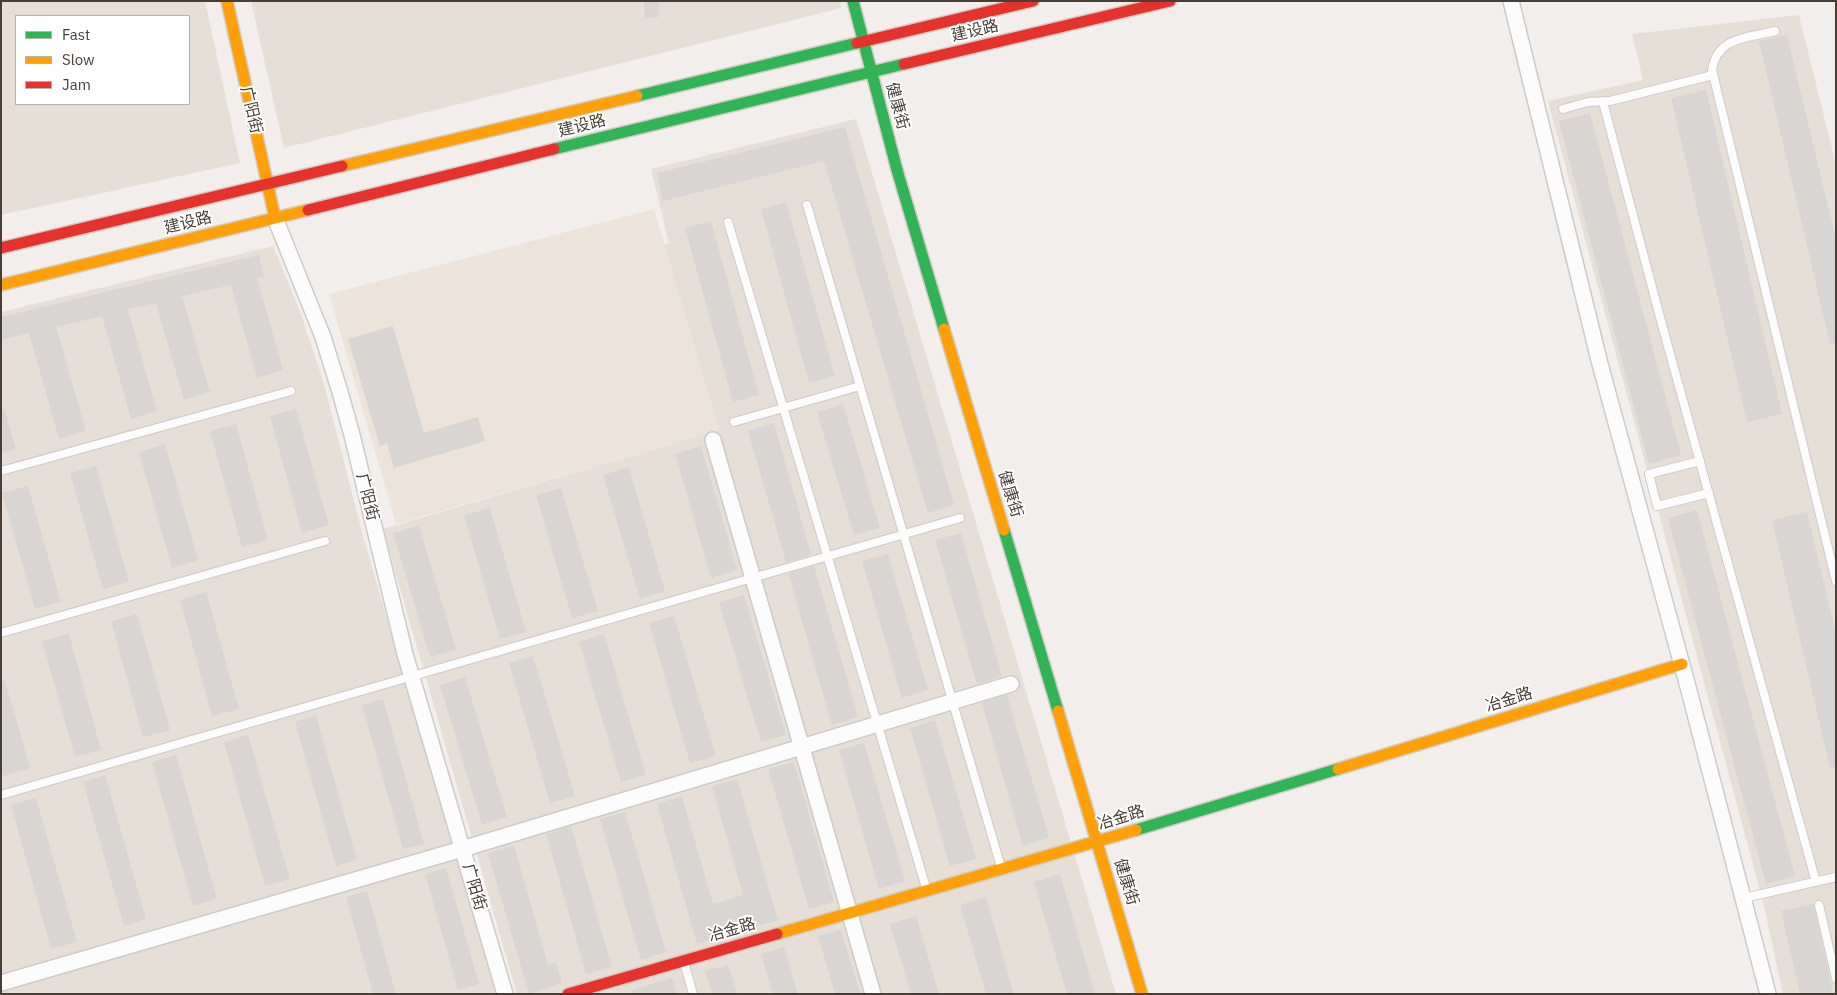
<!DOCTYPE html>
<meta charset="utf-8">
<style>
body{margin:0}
#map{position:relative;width:1837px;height:995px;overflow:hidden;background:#f1eeeb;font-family:"IBM Plex Sans",sans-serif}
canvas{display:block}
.frame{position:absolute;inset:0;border:2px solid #483e36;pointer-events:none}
.legend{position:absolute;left:15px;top:15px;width:175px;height:90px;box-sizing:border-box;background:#fff;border:1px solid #b6b2af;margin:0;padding:6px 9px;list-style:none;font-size:15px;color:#483e36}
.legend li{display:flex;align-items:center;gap:10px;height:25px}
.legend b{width:25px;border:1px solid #b6b2af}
</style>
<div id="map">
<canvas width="1837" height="995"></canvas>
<div class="frame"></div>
<ul class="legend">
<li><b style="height:6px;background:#30b455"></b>Fast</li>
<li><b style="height:6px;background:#ff9f0a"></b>Slow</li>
<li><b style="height:6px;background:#e5322d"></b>Jam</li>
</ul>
</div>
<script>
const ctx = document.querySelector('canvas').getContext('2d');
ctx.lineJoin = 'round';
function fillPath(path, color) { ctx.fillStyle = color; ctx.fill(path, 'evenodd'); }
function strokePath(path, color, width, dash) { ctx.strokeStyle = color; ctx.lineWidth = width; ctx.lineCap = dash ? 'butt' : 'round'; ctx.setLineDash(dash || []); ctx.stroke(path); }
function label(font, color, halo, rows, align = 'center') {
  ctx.font = font + ' "IBM Plex Sans","Noto Sans SC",sans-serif'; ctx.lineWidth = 4; ctx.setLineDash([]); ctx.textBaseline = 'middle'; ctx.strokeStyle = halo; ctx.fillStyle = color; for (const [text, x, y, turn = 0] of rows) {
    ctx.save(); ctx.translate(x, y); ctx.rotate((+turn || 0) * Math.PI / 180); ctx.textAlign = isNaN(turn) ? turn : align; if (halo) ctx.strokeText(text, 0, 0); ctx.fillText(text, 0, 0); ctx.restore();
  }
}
fillPath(new Path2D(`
 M1,1H205L240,163L1,215ZM189,16V104H16V16Z
 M251,1H840L841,8L284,148Z
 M1799,15L1836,165V994H1783L1763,902L1548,101L1643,80L1632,34Z
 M856,119L1116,994H517L383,529L719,430L664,245L669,244L651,169Z
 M273,246L301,314L324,384L364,540L496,994H1V312Z`), '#e6dfd8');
fillPath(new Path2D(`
 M654,209L719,430L396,524L329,294Z`), '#ece4da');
fillPath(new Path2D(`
 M644,1H659V17L645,18Z
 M1787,35L1836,240V343L1830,344L1759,41Z
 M1706,90L1782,414L1747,422L1671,98Z
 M1590,113L1681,455L1649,464L1559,121Z
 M845,127L954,505L928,513L824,161L663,201L657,173Z
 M786,202L835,376L809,383L761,209Z
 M711,221L759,395L733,402L685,228Z
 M259,255L264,277L257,278L283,370L257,378L231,285L182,296L210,392L184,400L156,303L128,309L157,411L131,419L102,316L56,327L86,431L59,439L29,333L1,340V317Z
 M393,326L424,433L478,417L485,441L394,468L387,443L380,446L348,339Z
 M843,404L880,528L854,535L817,412Z
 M296,409L329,525L302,533L270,416Z
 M5,410L16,449L1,453V411Z
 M774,423L811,555L786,562L748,431Z
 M236,424L268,540L242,547L210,431Z
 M165,444L198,560L172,568L139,452Z
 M701,446L737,570L711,578L675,454Z
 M96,466L129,582L103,589L70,473Z
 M629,467L665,591L640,599L603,475Z
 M28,486L61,602L35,609L2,493Z
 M561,488L598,611L572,618L536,495Z
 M490,508L526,632L500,639L464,515Z
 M1697,510L1795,876L1766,884L1668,518Z
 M1807,512L1836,634V767L1830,768L1772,520Z
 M419,526L456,650L430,657L393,533Z
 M961,533L1002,676L977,684L935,540Z
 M888,554L928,690L902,698L862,561Z
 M814,566L858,717L832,725L789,576V573Z
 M206,592L239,709L212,716L180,600Z
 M744,595L786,735L761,742L719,602Z
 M137,614L170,730L143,737L111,621Z
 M674,616L716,756L690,763L649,623Z
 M69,634L101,750L75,757L42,641Z
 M604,634L646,775L621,782L579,642Z
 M533,656L575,796L550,803L509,663Z
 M465,677L507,817L482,825L440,685Z
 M5,681L30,768L3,776L1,768V682Z
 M1007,695L1049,838L1023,846L983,707L982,702Z
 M383,699L424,844L403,849L362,705Z
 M316,715L357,860L336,866L295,722Z
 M935,720L976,859L950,866L910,728Z
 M248,735L290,879L265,886L224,742Z
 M864,743L905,881L879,889L839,750Z
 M176,755L217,899L193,906L152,762Z
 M794,762L834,902L809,909L768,769Z
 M105,775L146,919L124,926L83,782Z
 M737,779L778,920L697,944L657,804L682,796L713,904L743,895L712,786Z
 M36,798L77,942L51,949L11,805Z
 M625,812L666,952L641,960L600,819Z
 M571,826L612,967L586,974L546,834Z
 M514,846L548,965L556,962L562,983L529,994L488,853Z
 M446,868L479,984L458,990L425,874Z
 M1060,874L1095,994H1067L1034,882Z
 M367,891L396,994H373L346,897Z
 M986,897L1014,994H986L960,905Z
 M1813,904L1833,994H1800L1781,911Z
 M916,916L939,994H911L890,924Z
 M841,930L860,994H835L818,936Z
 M784,947L798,994H773L761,954Z
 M728,965L737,994H712L705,971Z
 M672,978L677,994H633L632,990Z`), '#d9d5d2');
const lane = new Path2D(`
 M1775,31C1747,38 1717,37 1712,70L1836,581
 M1603,102L1661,321L1816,882
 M1563,109L1588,102L1610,101L1713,75
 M807,205L1001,867
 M728,222L927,891
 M734,422L860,386
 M1700,461L1649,474L1657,506L1709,493
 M1,471L291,391
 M1,633L325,541
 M1,795L960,518
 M1744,898L1836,877
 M1819,905L1836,978
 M684,962L693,994`);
const street = new Path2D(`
 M1511,1L1600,364L1688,687L1768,994
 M275,218L323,337L340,392L352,435L405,654L505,994
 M713,440L873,994
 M1,983L462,849L1011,684`);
const fast = new Path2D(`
 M853,1L897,170L944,329
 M637,96L857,43
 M554,149L904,64
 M1004,530L1058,711
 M1136,830L1338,769`);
const slow = new Path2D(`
 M227,1L275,218
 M342,166L637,96
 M1,285L308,210
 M944,329L1004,530
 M1058,711L1142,994
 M1338,769L1682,664
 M777,934L1136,830`);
const jam = new Path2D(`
 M857,43L1033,1
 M904,64L1170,1
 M308,210L554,149
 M1,248L342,166
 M568,994L777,934`);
strokePath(lane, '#cecac7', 10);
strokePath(street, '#cecac7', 18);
strokePath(fast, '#d2cbc3', 14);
strokePath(slow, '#d2cbc3', 14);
strokePath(jam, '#d2cbc3', 14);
strokePath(lane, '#fdfcfc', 8);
strokePath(street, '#fdfcfc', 15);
strokePath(fast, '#30b455', 11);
strokePath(slow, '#ff9f0a', 11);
strokePath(jam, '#e5322d', 11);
label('16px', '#483e36', '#fff', [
 ["建设路",975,31,-13],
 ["健康街",897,106,75],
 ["广阳街",251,110,77],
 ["建设路",582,126,-14],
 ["建设路",188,223,-14],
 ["健康街",1010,494,73],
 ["广阳街",367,497,76],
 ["冶金路",1509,700,-17],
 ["冶金路",1121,818,-17],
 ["健康街",1126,882,73],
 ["广阳街",474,887,74],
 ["冶金路",732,930,-16]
]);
</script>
